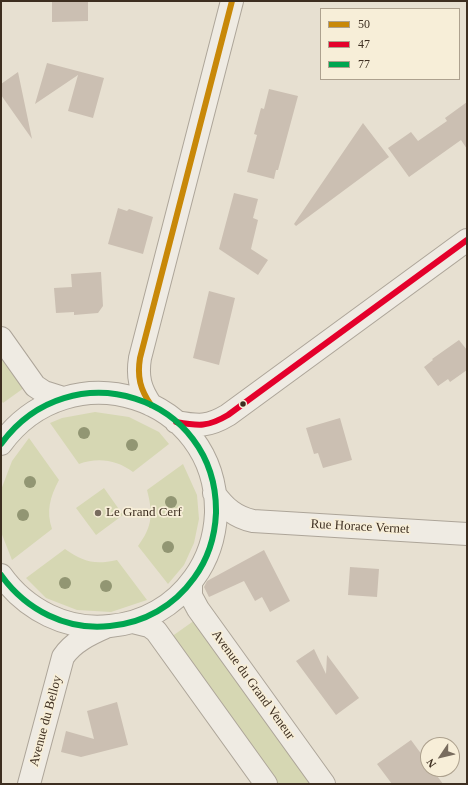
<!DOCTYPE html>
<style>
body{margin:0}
#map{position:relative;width:468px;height:785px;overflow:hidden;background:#e7e0d1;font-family:"Times New Roman",serif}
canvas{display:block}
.frame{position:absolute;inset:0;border:2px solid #3d2e20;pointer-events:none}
.legend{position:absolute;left:320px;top:8px;width:140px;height:72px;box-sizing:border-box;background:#f7eed8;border:1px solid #ada18e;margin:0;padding:5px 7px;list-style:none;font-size:12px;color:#3d2e20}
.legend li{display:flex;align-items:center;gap:8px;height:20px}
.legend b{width:20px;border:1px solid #ada18e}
.north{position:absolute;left:420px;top:737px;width:40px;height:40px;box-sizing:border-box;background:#f7eed8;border:1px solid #ada18e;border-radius:50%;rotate:235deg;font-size:11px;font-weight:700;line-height:16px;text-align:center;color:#3d2e20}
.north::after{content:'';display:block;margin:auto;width:14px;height:18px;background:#786c5e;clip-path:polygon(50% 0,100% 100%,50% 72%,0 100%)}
</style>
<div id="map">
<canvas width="468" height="785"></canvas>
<div class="frame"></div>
<ul class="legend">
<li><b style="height:5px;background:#c88808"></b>50</li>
<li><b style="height:5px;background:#e4002b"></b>47</li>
<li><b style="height:5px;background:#00a651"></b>77</li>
</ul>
<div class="north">N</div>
</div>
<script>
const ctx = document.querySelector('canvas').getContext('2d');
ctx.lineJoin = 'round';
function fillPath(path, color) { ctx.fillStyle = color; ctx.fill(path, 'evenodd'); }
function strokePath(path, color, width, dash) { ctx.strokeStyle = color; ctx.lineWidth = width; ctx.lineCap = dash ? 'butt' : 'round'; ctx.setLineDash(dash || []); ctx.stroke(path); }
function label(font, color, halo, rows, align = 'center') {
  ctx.font = font + ' "Times New Roman",serif'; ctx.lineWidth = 3.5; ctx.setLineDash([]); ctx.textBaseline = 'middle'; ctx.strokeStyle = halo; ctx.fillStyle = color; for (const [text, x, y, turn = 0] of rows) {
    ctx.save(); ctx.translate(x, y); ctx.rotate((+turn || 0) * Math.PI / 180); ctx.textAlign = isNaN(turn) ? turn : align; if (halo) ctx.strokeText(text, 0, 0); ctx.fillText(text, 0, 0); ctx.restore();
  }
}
fillPath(new Path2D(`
 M1,347L28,385L3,403L1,400Z
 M95,412L129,417L159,432L169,444L133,472C117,460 98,457 79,464L50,423L62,418Z
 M29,438L59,480C50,497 46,511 52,529L12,560L1,532V490L12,461Z
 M183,464L197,495L199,519L194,543L184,565L168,584L138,546C153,526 153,513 147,490Z
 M104,488L123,515L96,535L76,508Z
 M65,549C84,562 94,565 117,560L147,600L111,612L77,610L46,598L26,578Z
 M195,620L314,784H277L171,637Z`), '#d6d7b3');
fillPath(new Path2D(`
 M52,1H88V21L52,22Z
 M47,63L104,78L93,118L68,111L78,75L35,104Z
 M18,72L32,139L1,95V84Z
 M269,89L298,96L278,170H276L274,179L247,172L257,135L254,134L261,108L264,109Z
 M467,102V149L461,140L409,177L388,148L411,132L418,141L447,121L445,118Z
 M363,123L389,157L296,226L294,224Z
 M234,193L258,199L253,218L258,220L251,249L268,260L258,275L219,249Z
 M118,208L127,211L129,209L153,217L143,254L108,244Z
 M101,272L103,306L98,313L74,315V312L56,313L54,288L72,287L71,274Z
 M209,291L235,298L219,365L193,358Z
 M459,340L467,350V370L450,382L448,379L438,386L424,367L433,360L432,359Z
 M340,418L352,460L323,468L318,453L314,454L306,428Z
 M264,550L290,601L270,612L262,597L255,601L244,581L209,597L204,587L207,581Z
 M350,567L379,569L377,597L348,595Z
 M314,649L326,674L327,655L359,698L336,715L296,661Z
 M117,702L128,745L81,757L61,752L66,731L94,739L87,711Z
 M411,740L428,763V769H432L443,784H392L377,764Z`), '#cbbfb2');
const minor = new Path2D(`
 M1,338L35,386L44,392L63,398
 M151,405C140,389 137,377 140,358L232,1
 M176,422C199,426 208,427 228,415L467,240
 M1,444C70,349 218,395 216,513C215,536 208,559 194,578C174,606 144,623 110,626C67,631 26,610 1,575
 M214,493C225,508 235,517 253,521L467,534
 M191,583V596L198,609L324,784
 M133,622L149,626L156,631L266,784
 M29,784L63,657C73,642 90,634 106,627`);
strokePath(minor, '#ada599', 24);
strokePath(minor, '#efebe3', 22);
strokePath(new Path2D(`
 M151,405C140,389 137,377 140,358L232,1`), '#c88808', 6);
strokePath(new Path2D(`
 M176,422C199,426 208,427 228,415L467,240`), '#e4002b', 6);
strokePath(new Path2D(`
 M1,444C70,349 218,395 216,513C215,536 208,559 194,578C174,606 144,623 110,626C67,631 26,610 1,575`), '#00a651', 6);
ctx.fillStyle = '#929673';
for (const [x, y] of [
 [84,433],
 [132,445],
 [30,482],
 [171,502],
 [23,515],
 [168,547],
 [65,583],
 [106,586]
]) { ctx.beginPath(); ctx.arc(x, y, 6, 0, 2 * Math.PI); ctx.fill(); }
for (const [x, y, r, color] of [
 [243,404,3.5,"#3d2e20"],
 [98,513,4,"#786c5e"]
]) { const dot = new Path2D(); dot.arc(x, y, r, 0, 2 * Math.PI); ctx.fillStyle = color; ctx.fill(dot); strokePath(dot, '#f7eed8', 1.5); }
label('13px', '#3d2e20', '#f7eed8', [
 ["Le Grand Cerf",106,513]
], 'left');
label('13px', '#3d2e20', '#f7eed8', [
 ["Rue Horace Vernet",360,527,3],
 ["Avenue du Grand Veneur",253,685,54],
 ["Avenue du Belloy",46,721,-75]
]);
</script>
